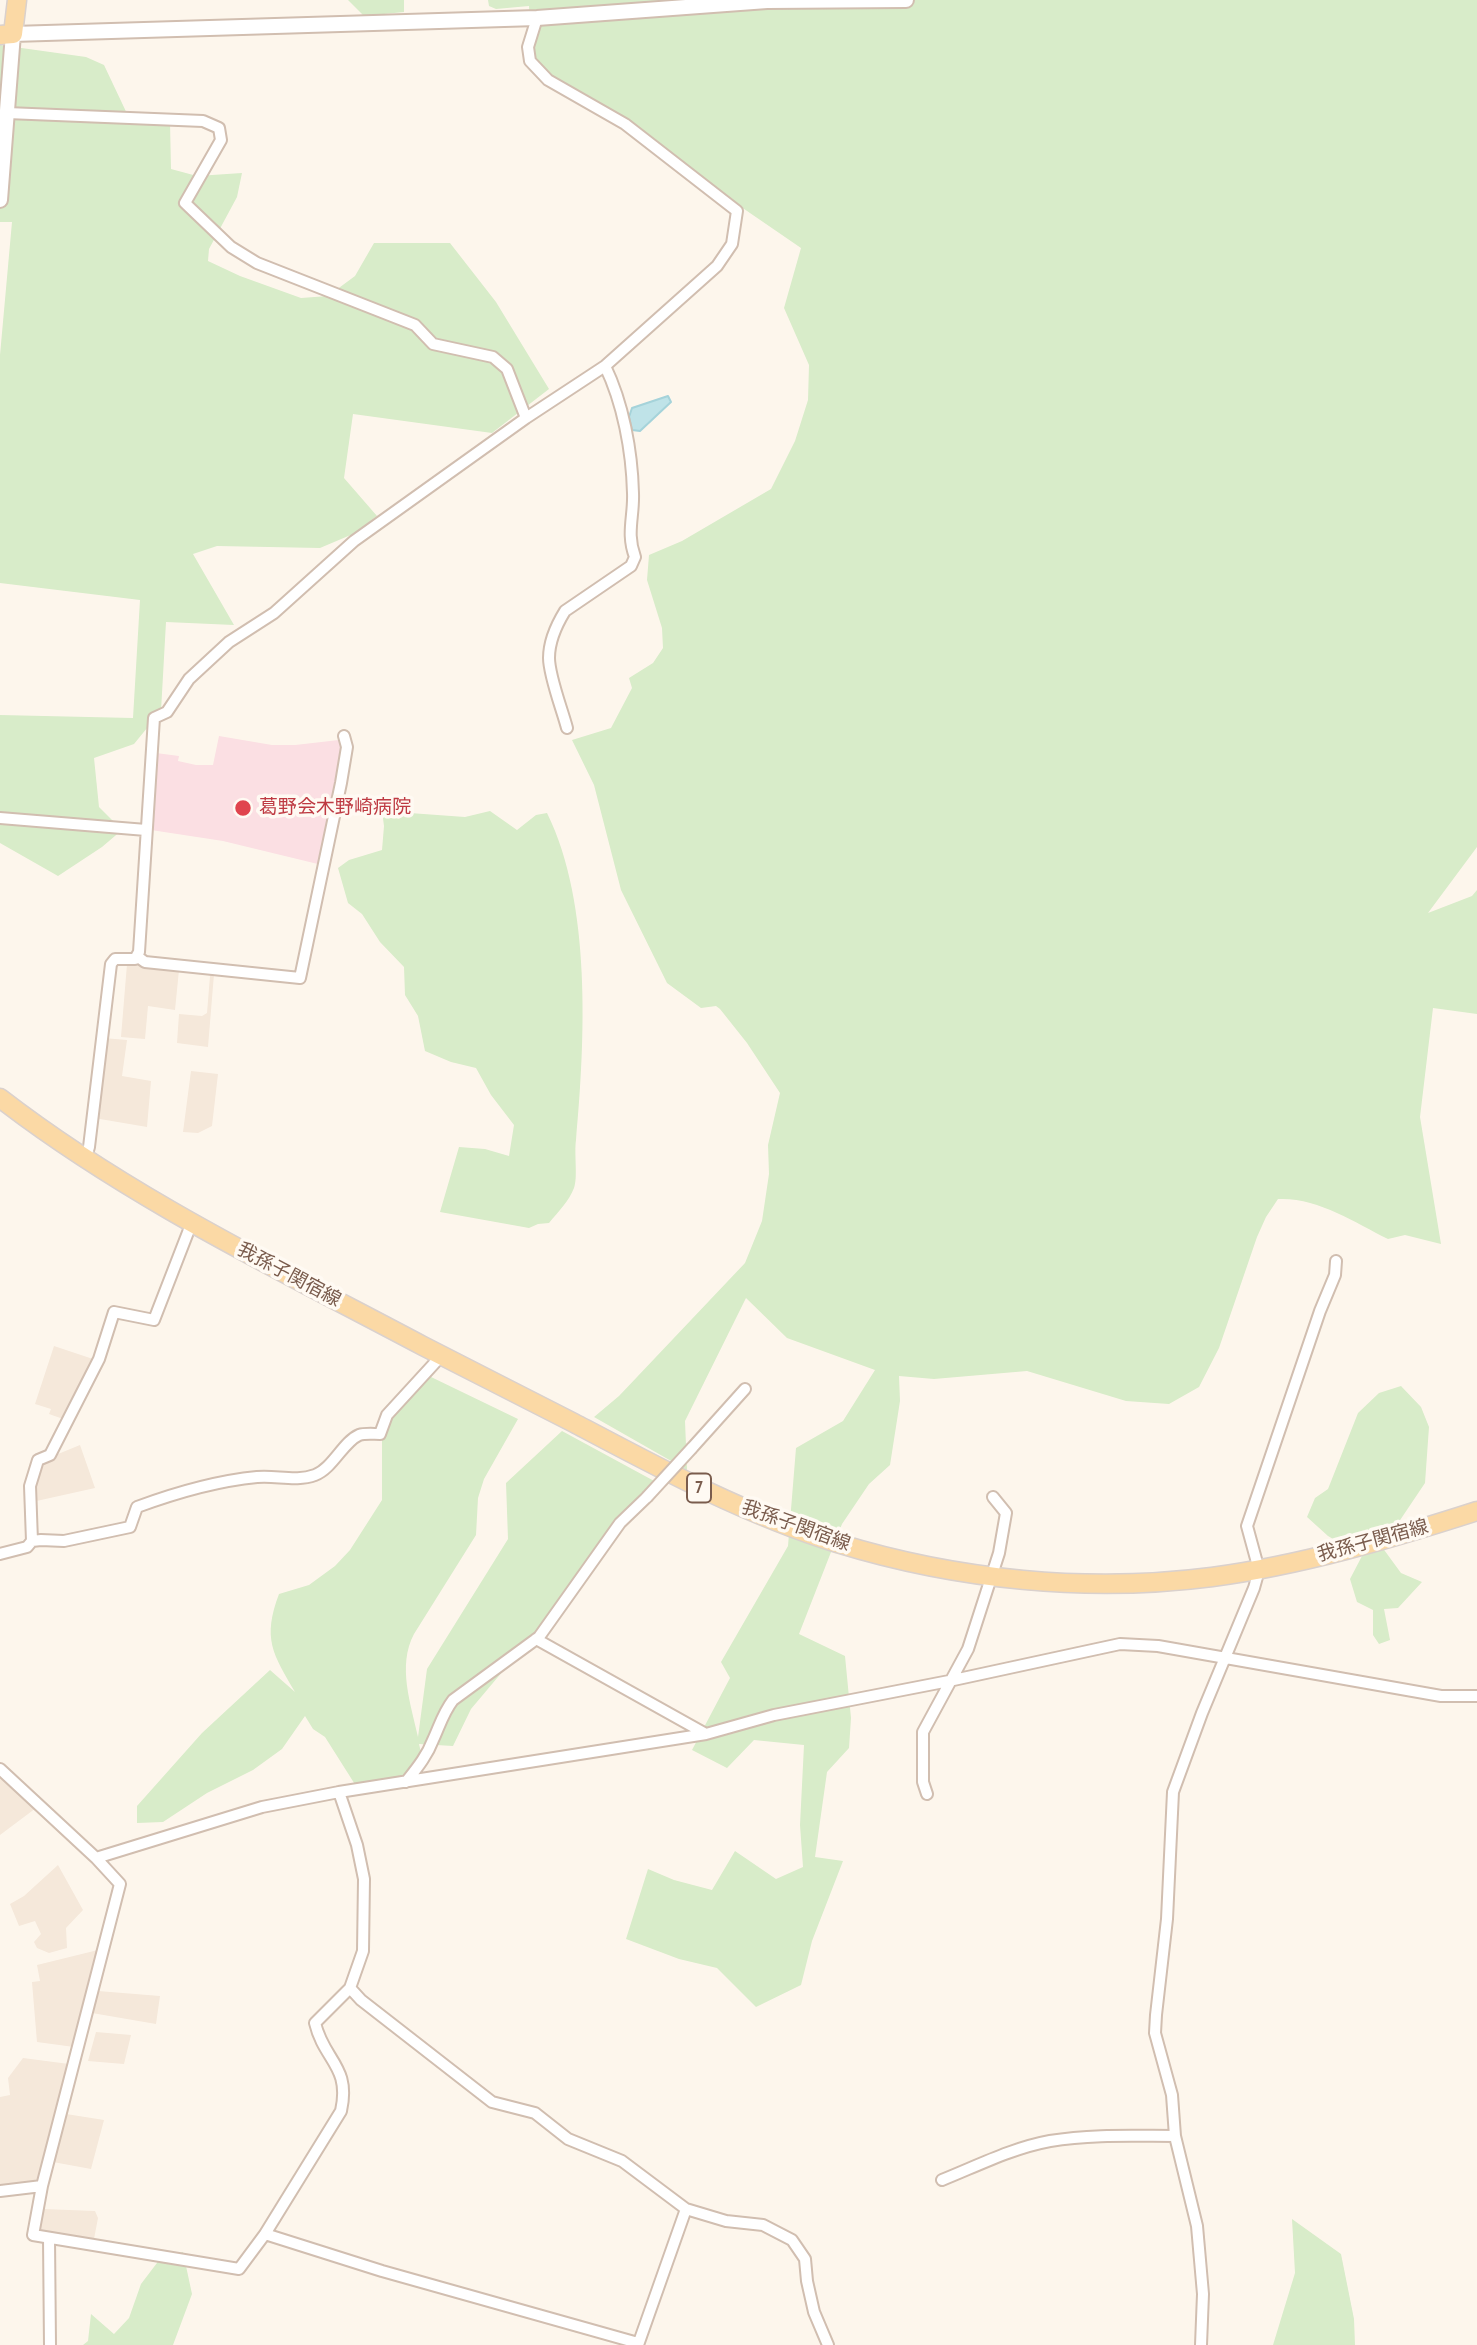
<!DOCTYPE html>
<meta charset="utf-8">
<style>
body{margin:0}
canvas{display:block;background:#fdf6ec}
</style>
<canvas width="1477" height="2345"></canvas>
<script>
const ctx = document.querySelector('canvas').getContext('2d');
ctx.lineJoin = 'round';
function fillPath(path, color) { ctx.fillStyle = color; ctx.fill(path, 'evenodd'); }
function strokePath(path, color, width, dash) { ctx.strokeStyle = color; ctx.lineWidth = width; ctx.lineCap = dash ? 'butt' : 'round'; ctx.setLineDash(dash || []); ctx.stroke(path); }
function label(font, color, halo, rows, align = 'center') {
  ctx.font = font + ' "PT Sans Narrow","Noto Sans JP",sans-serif'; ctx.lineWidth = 7; ctx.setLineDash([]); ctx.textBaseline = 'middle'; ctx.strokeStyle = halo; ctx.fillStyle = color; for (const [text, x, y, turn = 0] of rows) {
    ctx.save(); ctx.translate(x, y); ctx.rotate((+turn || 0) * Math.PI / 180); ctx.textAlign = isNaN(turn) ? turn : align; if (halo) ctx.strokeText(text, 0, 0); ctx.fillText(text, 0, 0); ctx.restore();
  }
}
fillPath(new Path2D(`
 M127,964L179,970L175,1010L148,1006L145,1039L121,1037Z
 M208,973L214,974L208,1047L177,1043L179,1014L202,1016L207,1013L210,976Z
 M103,1038L127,1040L122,1076L151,1081L147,1127L100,1119L95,1121Z
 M191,1071L218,1074L212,1126L198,1133L183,1132Z
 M54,1346L96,1360L66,1420L49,1414L51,1409L35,1404Z
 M80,1445L95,1488L32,1502L41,1461Z
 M0,1775L36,1808L0,1835Z
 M58,1865L83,1910L66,1928L67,1948L49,1953L37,1948L34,1942L41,1934L35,1921L19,1926L10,1904L24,1896Z
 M98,1950L74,2047L37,2042L32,1982L40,1981L37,1965Z
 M98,1991L160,1996L156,2024L92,2013Z
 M96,2032L131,2035L124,2064L88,2061Z
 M23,2058L69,2064L38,2184L0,2188V2097L10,2095L8,2078Z
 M66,2114L104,2120L91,2169L53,2162Z
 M43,2209L95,2211L98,2218L94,2239L41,2233L39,2230Z`), '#f5e8da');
fillPath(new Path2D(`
 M219,736L272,745H295L339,740L342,743L322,865L223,841L151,830L156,753L179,756L178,761L196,765H213Z`), '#fbdfe3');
fillPath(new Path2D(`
 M348,0H404V12L364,16Z
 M488,0H1477V847L1428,913L1472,896L1477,890V1014L1433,1008L1420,1117L1441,1244L1405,1235L1388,1239C1354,1222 1317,1197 1278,1199L1266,1217L1257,1237L1219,1348L1199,1387L1169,1404L1126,1401L1027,1371L934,1379L899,1376L900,1401L890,1465L869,1484L842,1524L799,1634L845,1656L851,1718L849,1748L827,1772L815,1857L843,1861L812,1941L801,1985L756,2007L717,1968L679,1959L626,1939L648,1869L674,1880L712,1890L735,1851L776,1879L803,1867L800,1825L804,1745L754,1740L727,1768L692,1750L730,1678L721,1662L788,1546L796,1448L843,1421L875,1370L787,1338L746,1298L685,1421L687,1470L594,1417L619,1396L745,1263L762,1221L769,1174L768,1145L780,1093L747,1043L720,1009L716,1006L701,1008L667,983L621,890L594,785L572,740L611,728L632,688L629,678L653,663L663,648L662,628L647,580L649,555L682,541L771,489L795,441L808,400L809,365L784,308L801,248L540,69L531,49L529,6L496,9L489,6Z
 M0,45L86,57L104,65L130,120L170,122L171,169L197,176L242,173L237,197L209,249L208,261L240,276L301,298L328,296L355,276L374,243H450L496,302L549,389L492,433L353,414L344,478L377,516L353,534L320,548L217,546L193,554L234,625L166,622L161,711L134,744L94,758L99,807L122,830L102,847L58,876L0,843V715L133,718L140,600L0,583V355L12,222H0Z
 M382,811L465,817L490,811L517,830L536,815L547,813C592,904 585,1041 576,1140C574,1153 578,1178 574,1188C569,1201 558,1212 549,1223L538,1224L529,1228L440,1212L459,1147L485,1149L509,1156L514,1125L491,1095L476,1068L451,1062L425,1051L418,1016L405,995L404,967L380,942L362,914L348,903L338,868L349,860L382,850L384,826Z
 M429,1376L518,1419L484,1479L478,1498L476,1535L414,1634C397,1666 411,1704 418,1737L427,1669L508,1539L506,1483L562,1431L656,1482L580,1572L535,1633L471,1709L453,1746L419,1744L422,1757L404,1778L356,1786L325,1737L313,1729L305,1716L282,1749L253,1770L207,1793L163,1822L137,1823V1806L202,1733L270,1670L295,1692C273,1654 262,1639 279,1594L309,1585L335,1566L350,1550L382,1500V1440L385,1423Z
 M1401,1386L1421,1407L1429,1427L1425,1483L1382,1547L1401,1573L1422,1582L1398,1608L1384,1609L1390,1640L1379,1644L1373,1635V1610L1357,1602L1350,1579L1362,1556L1328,1536L1307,1517L1315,1498L1328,1489L1358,1413L1379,1393Z
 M1292,2219L1341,2254L1354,2319L1355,2345H1273L1295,2273Z
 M183,2252L192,2294L173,2345H83L88,2341L91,2314L114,2334L129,2318L141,2284L160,2259Z`), '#d8ecc9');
const water = new Path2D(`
 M668,396L671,402L640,431L632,430L629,417L632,408Z`);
fillPath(water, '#bfe3e8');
strokePath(water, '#a5d3da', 2);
const minor = new Path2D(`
 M7,113L203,121L219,128L221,140L185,203L231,247L257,263L415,325L433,344L493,357L507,369L526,418
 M567,728C562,709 549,676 549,658C549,642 557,624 565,611L631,566L635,557C626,533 634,517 633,493C632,451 623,403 605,366
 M0,818L146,830
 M138,957L145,962L300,978L341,783L347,747L344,736
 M86,1157L89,1147L111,964L115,959H135L139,952L154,718L167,712L189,679L229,642L274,613L354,541L526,418L605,366L717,266L732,244L737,211L625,124L548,80L530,61L528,47L537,18
 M692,1448L745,1389
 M32,1541L30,1486L38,1460L50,1455L99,1359L114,1312L154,1320L192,1222
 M0,1554L27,1547L32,1541L41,1540L64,1541L130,1527L137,1507C175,1493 215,1481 257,1477C276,1475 296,1482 315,1475C333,1468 343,1442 359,1435C365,1433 373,1434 380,1434L387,1415L442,1355
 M536,1639L706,1734
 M0,1769L96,1858L262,1807L339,1792L706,1734L774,1715L949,1681L1120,1644L1158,1646L1441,1696H1477
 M406,1782C417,1768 427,1756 433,1740C440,1725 443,1713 453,1700L539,1637L620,1523L647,1497
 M927,1794L923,1782V1732L968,1649L999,1553L1006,1513L993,1497
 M96,1858L120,1884L42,2186L33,2235L239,2269L265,2234L382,2271L638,2343
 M350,1988L361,2000L492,2102L535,2113L568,2139L622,2161L686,2209L726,2221L763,2225L792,2240L805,2259L807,2281L814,2312L828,2345
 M942,2180C977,2166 1012,2148 1050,2141C1091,2134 1134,2136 1175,2136
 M0,2191L42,2186
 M265,2234L341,2111C351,2066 324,2061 315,2023L350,1988L363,1951L364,1879L357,1845L339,1792
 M49,2238L50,2345
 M638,2345L686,2209
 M1201,2345L1203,2294L1197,2226L1175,2136L1172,2095L1155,2033L1156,2015L1167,1919L1173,1792L1202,1713L1254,1588L1259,1570L1247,1526L1320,1311L1335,1275L1336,1261`);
const tertiary = new Path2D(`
 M0,200L13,34L537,18L767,1L906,0`);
const primary = new Path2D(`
 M0,35L13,34L17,0
 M0,1098C128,1197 280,1270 423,1346C473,1372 524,1397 574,1423C659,1468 744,1514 837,1543C957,1580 1088,1593 1212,1577C1302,1565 1390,1539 1477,1511`);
strokePath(minor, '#d1beb0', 14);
strokePath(tertiary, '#d1beb0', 18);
strokePath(primary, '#dad1cd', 21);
strokePath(minor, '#fff', 10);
strokePath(tertiary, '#fff', 14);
strokePath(primary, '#fbd9a5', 18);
const minorBridge = new Path2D(`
 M647,1497L692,1448`);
strokePath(minorBridge, '#d1beb0', 14, []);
strokePath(minorBridge, '#fff', 10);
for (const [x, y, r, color] of [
 [243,808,9,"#e0444e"]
]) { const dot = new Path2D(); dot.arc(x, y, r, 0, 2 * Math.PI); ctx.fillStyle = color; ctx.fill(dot); strokePath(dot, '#fffaf3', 2.5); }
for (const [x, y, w] of [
 [699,1488,24]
]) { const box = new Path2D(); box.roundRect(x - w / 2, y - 14.5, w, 29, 5); ctx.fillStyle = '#fffaf3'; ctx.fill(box); strokePath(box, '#7a5c4d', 2); }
label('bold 18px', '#7a5c4d', null, [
 ["7",699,1488]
]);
label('19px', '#be3a42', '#fffaf3', [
 ["葛野会木野崎病院",259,808]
], 'left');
label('19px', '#7a5c4d', '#fffaf3', [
 ["我孫子関宿線",289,1275,28],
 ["我孫子関宿線",796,1526,20],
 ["我孫子関宿線",1373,1541,-15]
]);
</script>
